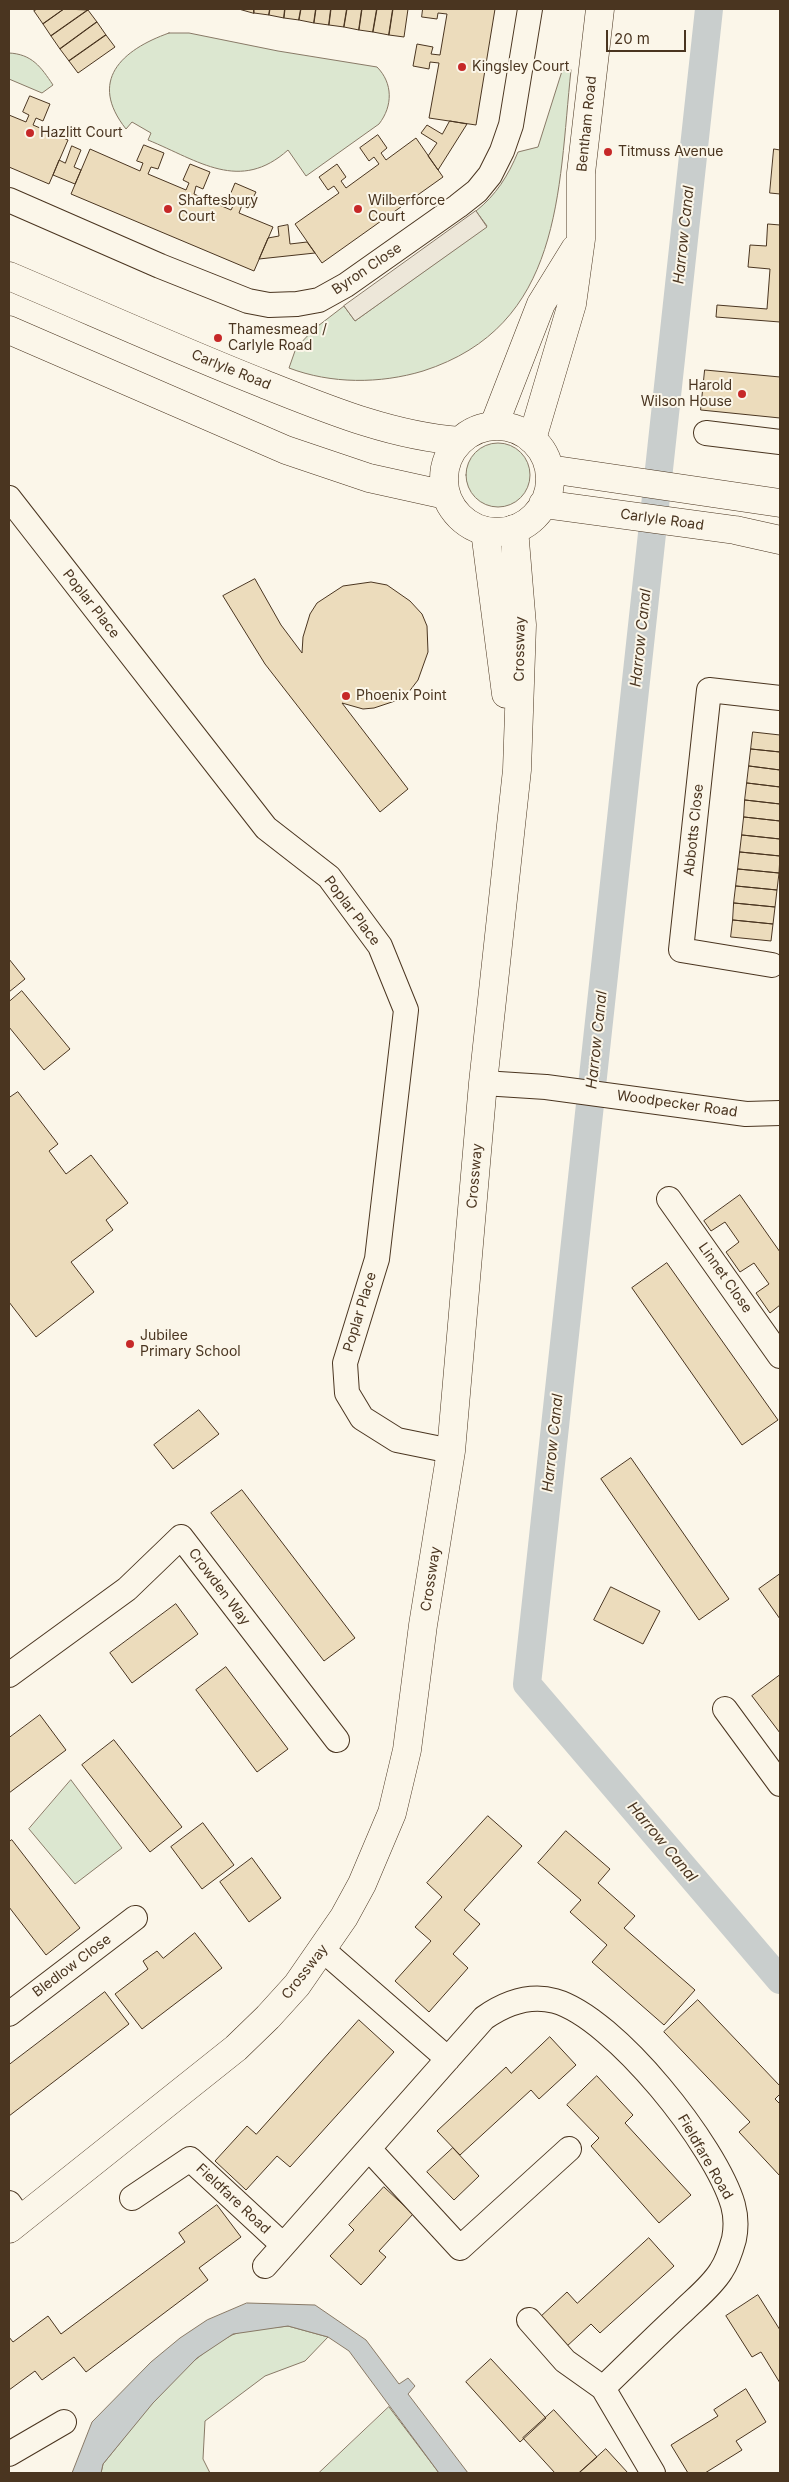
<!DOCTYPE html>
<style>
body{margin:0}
#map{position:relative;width:789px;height:2482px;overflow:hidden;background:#fbf6e9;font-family:Inter,sans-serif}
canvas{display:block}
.frame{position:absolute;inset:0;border:10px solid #4a3520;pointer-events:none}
.scale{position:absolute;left:606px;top:30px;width:80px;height:22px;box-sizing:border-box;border:2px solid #4a3520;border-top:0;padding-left:6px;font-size:15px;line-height:18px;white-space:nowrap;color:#4a3520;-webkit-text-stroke:4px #fbf6e9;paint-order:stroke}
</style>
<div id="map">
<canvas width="789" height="2482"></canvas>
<div class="frame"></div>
<div class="scale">20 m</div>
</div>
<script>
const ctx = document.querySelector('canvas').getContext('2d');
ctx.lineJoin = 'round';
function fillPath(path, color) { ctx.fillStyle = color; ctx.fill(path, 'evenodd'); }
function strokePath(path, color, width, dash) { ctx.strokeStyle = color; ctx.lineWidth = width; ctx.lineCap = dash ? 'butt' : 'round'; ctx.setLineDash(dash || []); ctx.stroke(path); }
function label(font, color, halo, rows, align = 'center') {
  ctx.font = font + ' Inter,sans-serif'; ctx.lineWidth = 4; ctx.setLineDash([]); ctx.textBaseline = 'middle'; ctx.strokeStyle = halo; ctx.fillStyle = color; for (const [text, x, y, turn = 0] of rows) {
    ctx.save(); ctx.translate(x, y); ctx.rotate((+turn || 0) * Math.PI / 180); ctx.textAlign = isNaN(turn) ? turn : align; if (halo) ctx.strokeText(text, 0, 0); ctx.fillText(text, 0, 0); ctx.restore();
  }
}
const green = new Path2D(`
 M169,33H189L278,51L377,67C393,83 393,106 379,124L306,176L288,150C240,193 199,161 148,140L151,133L132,122L126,129C88,81 121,50 169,33Z
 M9,53C32,54 41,67 53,85L42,93L9,79Z
 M571,70C558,192 563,326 423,371C380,384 331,384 289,368L296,348L314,329L344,306L355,321L487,226L476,211C496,195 508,176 518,152L538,147L562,71Z
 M466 475a32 32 0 1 1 64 0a32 32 0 1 1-64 0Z
 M71,1780L122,1848L75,1884L29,1829Z
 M288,2326L328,2337L305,2361L265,2376L205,2421L203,2459L210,2473H101L103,2464C140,2419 178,2363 232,2335C244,2329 273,2328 288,2326Z
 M389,2407L439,2473H319Z`);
fillPath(green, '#dce7d0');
strokePath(green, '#887966', 1);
const parking = new Path2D(`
 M476,211L487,227L355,321L344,306Z`);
fillPath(parking, '#ede7d9');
strokePath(parking, '#887966', 1);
const water = new Path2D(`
 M247,2303L315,2305L366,2340L399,2384L408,2378L415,2386L408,2394L468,2473H439L349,2351L328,2337L288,2326L233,2334L197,2358L153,2403L103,2464L101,2473H72L92,2422L151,2362L180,2338L207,2320Z`);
fillPath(water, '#c9cecd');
strokePath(water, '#887966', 1);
strokePath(new Path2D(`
 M709,9L527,1684L780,1980`), '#c9cecd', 28);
const building = new Path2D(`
 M38,9H64L43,24L34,11Z
 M64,9L88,10L51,36L43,24Z
 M239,9H254V13Z
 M254,9H270L269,15L254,13Z
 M270,9H285L284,18L269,15Z
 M285,9H301L299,20L284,18Z
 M301,9H316L314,23L299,20Z
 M316,9H331L329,25L314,23Z
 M331,9H347L344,27L329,25Z
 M347,9H362L359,30L344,27Z
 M362,9H377L373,32L359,30Z
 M377,9H393L389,35L373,32Z
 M393,9H408L404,37L389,35Z
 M423,9H495L476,125L429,118L439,63L430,62L429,69L413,66L417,44L433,47L431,54L440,55L447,14L438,13L437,19L422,17Z
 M88,10L97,22L60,49L51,36Z
 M97,22L106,35L69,61L60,49Z
 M106,35L115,47L78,73L69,61Z
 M30,96L50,104L43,121L36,118L33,125L68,140L49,184L9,167V115L26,122L29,115L23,112Z
 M450,121L467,124L438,170L428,156L437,143L421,133L427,125L442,134Z
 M378,135L387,148L381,153L386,160L416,138L443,177L322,263L295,224L339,193L334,186L328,190L319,177L337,164L346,177L341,181L346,188L379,164L374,157L369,161L360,148Z
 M144,145L164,153L158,169L151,167L148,174L186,190L189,183L183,180L190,164L210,172L203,189L196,186L194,194L231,210L235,202L228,200L235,183L256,192L248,208L242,205L239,213L273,227L254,271L71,194L90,149L140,171L143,163L137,161Z
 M72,146L81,150L74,167L81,170L75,184L53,175L59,160L65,163Z
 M774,149L780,150V194L770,193Z
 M768,224L780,225V322L716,317L717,305L767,309L770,269L748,267L750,245L766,246Z
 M288,225L290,244L307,242L315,253L259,259L268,238L279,236L278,227Z
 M705,370L780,377V418L701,410Z
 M255,579L281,625L302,653L303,637L310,614L317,603L343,586L371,582L387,585L410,601L422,614L427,626L428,652L418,680L408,693L398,700L374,708L363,709L342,703L408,789L380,812L265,664L223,596Z
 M753,732L780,735V752L751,749Z
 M751,749L780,752V770L749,766Z
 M749,766L780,770V787L747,783Z
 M747,783L780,787V804L745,800Z
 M745,800L780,804V821L744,817Z
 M744,817L780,821V839L742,835Z
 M742,835L780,839V856L740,852Z
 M740,852L780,856L779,873L738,869Z
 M738,869L779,873L777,890L736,886Z
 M736,886L777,890L775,907L734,903Z
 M734,903L775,907L773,924L733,920Z
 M733,920L773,924L771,941L731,937Z
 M9,959L25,979L9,992Z
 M22,991L70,1049L44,1070L9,1027V1002Z
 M18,1092L58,1144L49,1151L66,1174L91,1155L128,1203L106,1220L113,1230L71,1262L94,1292L36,1337L9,1302V1098Z
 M740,1195L780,1252V1305L770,1313L756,1293L769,1284L754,1263L740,1272L726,1252L739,1242L725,1222L711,1231L704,1221Z
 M667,1263L778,1420L742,1445L632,1288Z
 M199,1410L219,1434L173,1469L154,1445Z
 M631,1458L729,1599L699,1620L601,1479Z
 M242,1490L355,1638L324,1661L211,1513Z
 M780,1574V1619L759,1589Z
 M611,1587L660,1611L643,1644L594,1620Z
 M176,1604L198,1634L132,1683L110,1653Z
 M226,1667L288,1749L257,1772L196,1690Z
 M780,1675V1733L752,1696Z
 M40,1715L66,1750L9,1793V1738Z
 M114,1740L182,1827L150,1852L82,1765Z
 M488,1816L522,1846L464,1910L480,1924L453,1954L468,1968L429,2012L395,1981L431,1941L415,1927L442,1897L427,1883Z
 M203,1823L234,1865L202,1889L171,1847Z
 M566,1831L610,1869L598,1883L635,1916L624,1928L695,1990L664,2025L592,1962L607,1945L570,1912L581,1900L538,1863Z
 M12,1840L80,1928L46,1955L9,1907V1842Z
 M252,1858L281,1898L249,1922L220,1882Z
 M195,1933L222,1968L142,2029L115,1994L148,1969L143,1961L157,1951L163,1958Z
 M105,1992L129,2024L9,2116V2065Z
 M698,2000L780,2086V2094L775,2099L780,2104V2176L739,2132L750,2122L664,2032Z
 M359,2020L394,2052L290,2167L277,2156L246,2190L215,2161L247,2126L256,2134Z
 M550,2037L576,2065L539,2099L531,2090L460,2155L437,2131L506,2067L511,2073Z
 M597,2076L633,2115L625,2123L691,2195L659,2223L591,2146L599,2138L567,2105Z
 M453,2148L479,2176L454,2200L427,2172Z
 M384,2187L413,2214L379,2251L386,2257L361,2285L330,2256L354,2230L349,2225Z
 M217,2205L241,2237L199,2268L208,2280L86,2372L74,2357L42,2380L35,2371L9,2390V2337L13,2342L48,2316L61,2334L185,2242L179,2233Z
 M649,2238L674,2266L600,2333L591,2324L566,2347L539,2318L567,2292L577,2303Z
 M758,2295L780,2330V2383L761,2352L752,2357L726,2316Z
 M491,2359L546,2418L520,2442L466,2382Z
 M746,2389L766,2422L736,2441L742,2450L705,2473H688L671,2445L718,2416L714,2410Z
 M554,2410L597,2457L579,2473H555L523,2438Z
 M606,2449L628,2473H579Z`);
fillPath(building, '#ecdcbc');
strokePath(building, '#4a3520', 1);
const minor = new Path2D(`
 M9,200L160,266L248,301L269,305L297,304L319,300L346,285L458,206L477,191L490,175L502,151L511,125L530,9
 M706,433L780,442
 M9,498L266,828L329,877L380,946L406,1010L377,1259L345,1363L347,1393L362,1418L397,1440L451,1451
 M772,965L681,950L709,690L780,698
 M483,1083L546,1087L746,1114L780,1113
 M669,1199L780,1356
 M9,1675L127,1589L181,1537L337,1740
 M725,1709L780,1784
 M323,1950L448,2059
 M9,2014L135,1918
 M369,2149L460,2248L569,2149
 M132,2198L190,2159L283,2245
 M9,2203L21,2220
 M265,2266L484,2018C504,2004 529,1994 555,2001C615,2018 716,2146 733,2205C736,2216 736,2229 734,2239C731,2250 727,2262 721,2271C711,2287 695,2299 682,2312C655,2337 629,2363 603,2388
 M529,2320L565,2361L603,2388L653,2473
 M9,2454L64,2422`);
const tertiary = new Path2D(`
 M494,425L541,304L575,249
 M532,439L572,304L581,239V173L600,9
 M485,531L506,694
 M9,2229L236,2048L268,2017L297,1985L344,1917L362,1884L392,1813L407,1750L423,1625L451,1451L483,1083L517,770L522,625L514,529`);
const primary = new Path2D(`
 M9,276C94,312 178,350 264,384C327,409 391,436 460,441
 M9,330L286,450L369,478L446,495
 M444 479a53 53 0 1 1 106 0a53 53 0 1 1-106 0Z
 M549,469L780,503
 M543,504L735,530L780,540`);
strokePath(minor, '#4a3520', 26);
strokePath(tertiary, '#4a3520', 29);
strokePath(primary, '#4a3520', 29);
strokePath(minor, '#fbf6e9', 24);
strokePath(tertiary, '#fbf6e9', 28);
strokePath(primary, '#fbf6e9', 28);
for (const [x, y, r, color] of [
 [462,67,5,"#c62828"],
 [30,133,5,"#c62828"],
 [608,152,5,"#c62828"],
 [168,209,5,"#c62828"],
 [358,209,5,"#c62828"],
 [218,338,5,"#c62828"],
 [742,394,5,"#c62828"],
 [346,696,5,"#c62828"],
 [130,1344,5,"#c62828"]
]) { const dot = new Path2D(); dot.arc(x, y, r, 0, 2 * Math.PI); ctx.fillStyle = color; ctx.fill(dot); strokePath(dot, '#fbf6e9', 2); }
label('14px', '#4a3520', '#fbf6e9', [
 ["Kingsley Court",472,67],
 ["Hazlitt Court",40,133],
 ["Titmuss Avenue",618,152],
 ["Shaftesbury",178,201],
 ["Court",178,217],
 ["Wilberforce",368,201],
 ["Court",368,217],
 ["Thamesmead /",228,330],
 ["Carlyle Road",228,346],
 ["Harold",732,386,"right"],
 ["Wilson House",732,402,"right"],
 ["Phoenix Point",356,696],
 ["Jubilee",140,1336],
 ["Primary School",140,1352]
], 'left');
label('14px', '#4a3520', '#fbf6e9', [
 ["Bentham Road",587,124,-84],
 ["Byron Close",367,269,-34],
 ["Carlyle Road",231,370,22],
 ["Carlyle Road",662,520,8],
 ["Poplar Place",91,604,52],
 ["Crossway",520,649,-89],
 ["Abbotts Close",694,830,-84],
 ["Poplar Place",352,911,53],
 ["Woodpecker Road",677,1104,8],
 ["Crossway",475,1176,-85],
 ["Linnet Close",725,1278,55],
 ["Poplar Place",360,1312,-73],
 ["Crossway",431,1579,-81],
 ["Crowden Way",219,1587,53],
 ["Bledlow Close",72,1966,-37],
 ["Crossway",305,1972,-52],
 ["Fieldfare Road",705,2157,60],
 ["Fieldfare Road",233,2199,43]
]);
label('italic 15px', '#4a3520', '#fbf6e9', [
 ["Harrow Canal",684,235,-84],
 ["Harrow Canal",641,638,-84],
 ["Harrow Canal",597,1040,-84],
 ["Harrow Canal",553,1443,-84],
 ["Harrow Canal",662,1842,50]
]);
</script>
